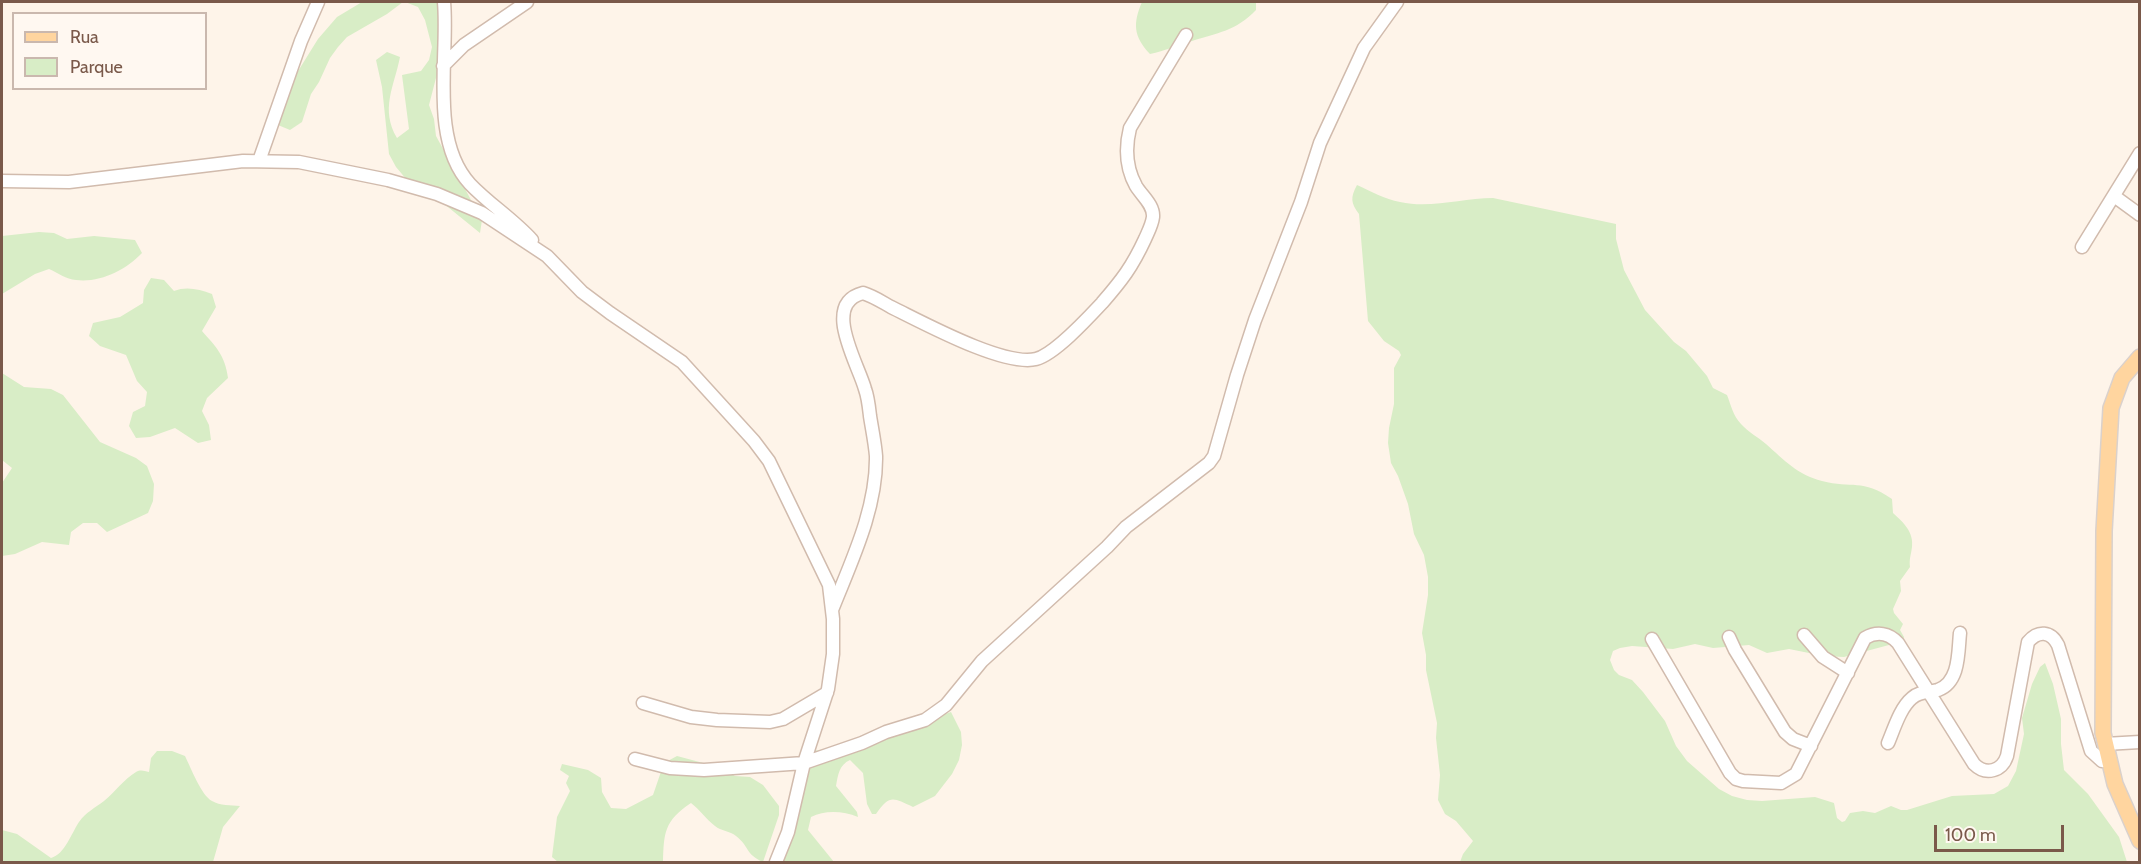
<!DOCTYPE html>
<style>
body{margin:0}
#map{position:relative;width:2141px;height:864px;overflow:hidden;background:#fef4e9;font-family:Cabin,sans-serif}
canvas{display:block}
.frame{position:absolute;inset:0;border:3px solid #7a594a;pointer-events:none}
.legend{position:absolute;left:12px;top:12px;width:195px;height:78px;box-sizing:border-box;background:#fff8f1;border:2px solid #cab8ae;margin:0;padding:8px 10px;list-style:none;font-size:18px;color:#7a594a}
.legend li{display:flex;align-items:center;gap:12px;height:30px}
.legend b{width:30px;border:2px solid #cab8ae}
.scale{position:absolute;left:1934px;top:825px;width:130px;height:27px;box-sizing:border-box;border:3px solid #7a594a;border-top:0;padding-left:8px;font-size:18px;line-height:21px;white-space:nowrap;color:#7a594a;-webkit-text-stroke:4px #fff8f1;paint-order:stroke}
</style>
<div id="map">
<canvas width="2141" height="864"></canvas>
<div class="frame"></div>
<ul class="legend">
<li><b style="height:8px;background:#ffd59f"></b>Rua</li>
<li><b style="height:16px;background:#d8edc6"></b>Parque</li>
</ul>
<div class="scale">100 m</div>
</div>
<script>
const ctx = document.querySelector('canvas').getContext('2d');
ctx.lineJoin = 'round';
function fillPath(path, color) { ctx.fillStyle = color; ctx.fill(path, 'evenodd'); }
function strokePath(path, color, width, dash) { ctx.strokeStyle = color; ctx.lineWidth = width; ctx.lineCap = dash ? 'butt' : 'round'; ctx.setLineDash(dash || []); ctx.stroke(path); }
fillPath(new Path2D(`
 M362,2H403L387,14L347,37L338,47L330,58L319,82L311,94L302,122L290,130L278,125L295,76L318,39L337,17Z
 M405,2H447V53L436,78L429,105L434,119L436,136L482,220L480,233L438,199L407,180L396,167L389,154L382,87L376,60L387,52L400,57C394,87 380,109 397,138L409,129L402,75L421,71L429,60L432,47L425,20L418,7Z
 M1142,2H1256V10C1236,31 1217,33 1192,41C1178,45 1165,51 1150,54C1133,36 1133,23 1142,2Z
 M1357,185C1370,191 1385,199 1400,202C1431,209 1462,198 1493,198L1616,224V239L1624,270L1645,310L1674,342L1686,351L1707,376L1713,388L1727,395C1731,405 1733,416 1741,424C1748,432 1758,437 1766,444C1784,460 1798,475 1822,481C1852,489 1862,478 1892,499L1893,513C1903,522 1914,532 1912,547C1911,555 1909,559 1910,567L1900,581L1901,591L1893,609L1894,613L1903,624L1900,630L1904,637L1902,644L1889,645L1844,657L1824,656L1789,649L1767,653L1749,645L1713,648L1695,644L1673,649L1632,646L1620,648L1613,651L1610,660L1614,670L1619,675L1632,680L1643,692L1665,721L1676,746L1687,761L1719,789L1732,796L1747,800L1762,801L1815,797L1834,803L1837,818L1842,822L1845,821L1850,813L1863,811L1875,813L1891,806L1901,810H1907L1952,796L1994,794L2008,786L2016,771L2024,734L2022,718L2032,684L2040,667L2045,663L2053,684L2061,719V744L2064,770L2088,794L2119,837L2127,862H1460L1463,854L1473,841L1456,821L1445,814L1438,800L1440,775L1436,738L1437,723L1426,670V655L1422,633L1428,595V577L1424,555L1414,534L1408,504L1398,476L1391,463L1388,443L1389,428L1394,404V368L1401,355L1399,351L1384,341L1368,321L1359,214C1351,203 1350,198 1357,185Z
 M39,232L54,233L67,239L94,236L135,240L142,253C126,270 100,283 76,280C66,279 58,273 49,269L35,274L2,294V236Z
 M151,278L164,280L174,291C186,286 199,289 212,294L216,307L202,331C216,347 225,355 228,378L207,398L202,411L209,425L211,440L198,443L175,428L150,437L136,438L129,426L133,412L145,406L147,392L137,381L126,355L100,346L89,336L93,323L120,317L143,303L144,290Z
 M2,373L24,387L51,389L63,395L100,442L136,458L147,466L154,484L153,501L148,513L107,532L97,523H83L71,532L69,545L42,542L15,554L2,556V483L12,468L2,460Z
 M951,712L961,732L962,745L959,760L952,774L935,796L913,807C893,798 890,794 876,814H872L867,804L863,773L850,760C839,765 838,775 836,786L857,812L858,817C843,811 825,810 811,817L808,830L834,862H772L814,750L822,751L900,729Z
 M157,751H172L185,756C191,768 201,795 212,801C220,806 231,805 240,806L223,827L213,862H2V830L17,834L51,858C65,854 71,834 79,822C86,812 95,808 104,801C115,792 124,779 136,772C141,769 144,771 149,772L151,758Z
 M677,756L722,768L735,776L750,777L763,785L779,806V815L763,862C745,854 750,847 736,836C730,831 721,831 715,826C706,819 700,810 691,803C664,821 664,833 663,862H558L552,857L557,817L570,791L566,783L569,776L560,770L562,764L588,770L601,778L602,792L611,808L626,809L653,795L664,763Z`), '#d8edc6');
const minor = new Path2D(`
 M444,2C449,56 429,140 470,184C489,204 513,219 532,240
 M443,66L464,45L527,2
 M259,161L301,41L318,2
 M2,181L69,182L243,161L299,162L388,180L437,194L482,213L547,256L582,292L610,313L682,362L754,441L769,461L829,585L833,619V654L828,689L804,763L788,832L776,862
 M2114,196L2140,215
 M2082,247L2140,153
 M832,610C851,562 877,509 876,456C875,443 872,429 870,416C869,407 868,397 865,389C858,363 821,304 863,293C873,296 882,302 891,307C922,322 1004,367 1036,359C1055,354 1088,318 1102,303C1122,280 1132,267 1145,239C1148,232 1152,225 1153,217C1154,205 1142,196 1136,186C1126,168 1125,148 1130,128L1186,35
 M1804,635L1823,657L1848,673
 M1729,637L1735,650L1785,732L1793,739L1811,746
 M1652,639L1730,773L1736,779L1743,781L1781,783L1796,774L1865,638C1877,631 1889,633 1898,643L1974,764C1986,776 2002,771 2007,756L2028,642C2038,630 2051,631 2058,645L2091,751L2102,761L2108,760
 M643,703L691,717L717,720L770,722L783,719L827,693
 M1888,743C1894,729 1900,708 1912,698C1920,691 1928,693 1938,690C1960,682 1958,652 1960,633
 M2105,744L2140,742
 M635,759L670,768L704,770L804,763L862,743L886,732L925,720L946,705L982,661L1107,547L1126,527L1209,463L1214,456L1237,375L1255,320L1301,202L1320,143L1364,48L1397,2`);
const major = new Path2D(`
 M2140,357L2122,378L2111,408L2104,531L2103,733L2115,784L2140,841`);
strokePath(minor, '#d1bbad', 15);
strokePath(major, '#dad1cc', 18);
strokePath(minor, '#fff', 12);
strokePath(major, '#ffd59f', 15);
</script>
